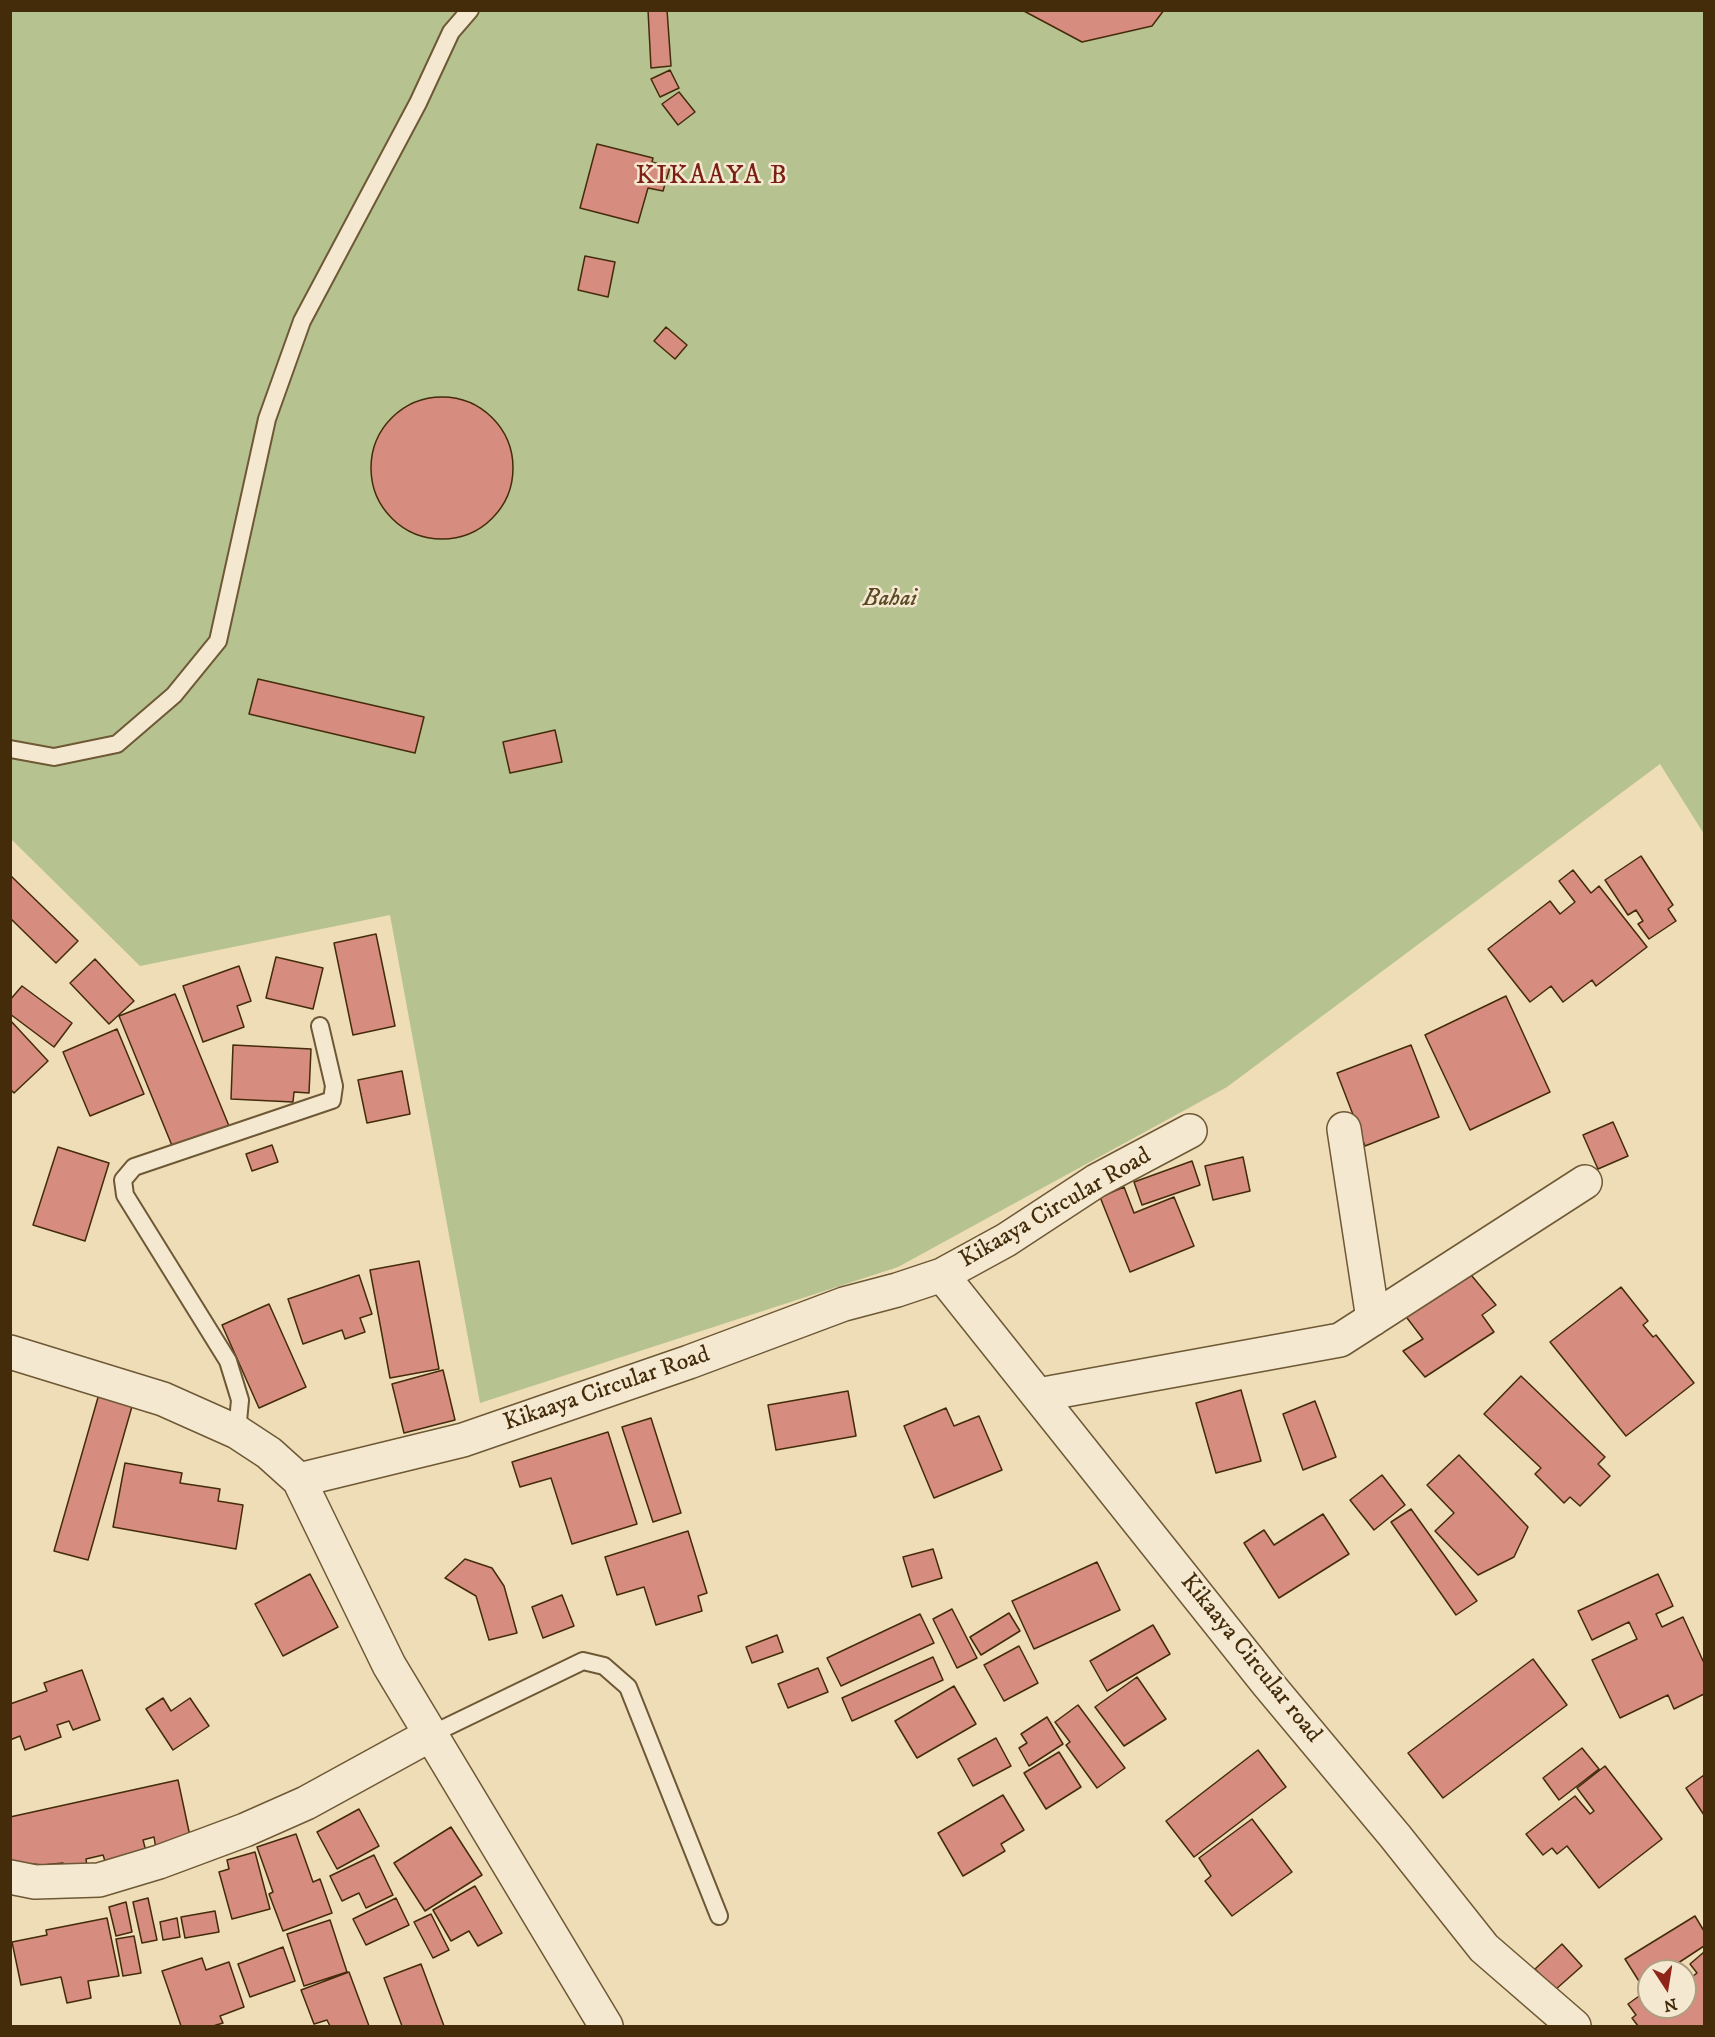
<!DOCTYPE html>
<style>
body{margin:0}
#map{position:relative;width:1715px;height:2037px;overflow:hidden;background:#eeddb6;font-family:"IM FELL DW Pica",serif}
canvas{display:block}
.frame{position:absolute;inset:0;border:12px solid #442b0a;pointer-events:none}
.north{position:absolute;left:1637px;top:1959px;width:60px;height:60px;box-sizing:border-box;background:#f4e9d0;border:2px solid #ae9d81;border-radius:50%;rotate:168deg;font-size:16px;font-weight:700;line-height:24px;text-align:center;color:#442b0a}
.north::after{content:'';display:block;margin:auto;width:21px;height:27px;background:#8f2418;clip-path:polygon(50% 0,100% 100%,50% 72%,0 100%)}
</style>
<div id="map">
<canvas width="1715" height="2037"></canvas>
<div class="frame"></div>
<div class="north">N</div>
</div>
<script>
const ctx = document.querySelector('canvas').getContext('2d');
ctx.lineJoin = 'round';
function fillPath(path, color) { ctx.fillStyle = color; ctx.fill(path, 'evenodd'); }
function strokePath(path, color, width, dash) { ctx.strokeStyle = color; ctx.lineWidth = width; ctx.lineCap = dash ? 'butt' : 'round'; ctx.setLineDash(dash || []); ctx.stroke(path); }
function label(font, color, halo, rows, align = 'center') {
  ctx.font = font + ' "IM FELL DW Pica",serif'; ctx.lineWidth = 5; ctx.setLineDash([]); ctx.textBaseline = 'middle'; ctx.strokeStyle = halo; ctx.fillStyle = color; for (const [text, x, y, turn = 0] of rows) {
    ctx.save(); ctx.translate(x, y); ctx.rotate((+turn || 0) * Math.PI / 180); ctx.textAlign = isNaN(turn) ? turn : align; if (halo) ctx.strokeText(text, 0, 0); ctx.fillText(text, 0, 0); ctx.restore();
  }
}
fillPath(new Path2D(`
 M10,11H1704V834L1660,764L1227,1087L898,1267L480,1403L390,915L140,966L11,839Z`), '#b6c290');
const building = new Path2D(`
 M648,10H667L671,66L651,68Z
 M1022,10H1164L1152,26L1082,42Z
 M670,70L679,88L660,97L651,79Z
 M679,92L695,112L678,125L662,104Z
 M597,144L653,158L652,162L670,167L663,191L648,188L638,223L580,208Z
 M585,256L615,262L608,297L578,290Z
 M666,327L687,345L675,359L654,341Z
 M371 468a71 71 0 1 1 142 0a71 71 0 1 1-142 0Z
 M258,679L424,717L415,753L249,714Z
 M555,730L562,762L510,773L503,742Z
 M1641,856L1673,905L1668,909L1676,921L1649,939L1638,924L1643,921L1636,910L1628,915L1605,880Z
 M1573,870L1591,893L1599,886L1647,947L1596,986L1592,980L1563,1002L1551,986L1530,1002L1488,949L1550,901L1560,914L1575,902L1559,881Z
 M10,875L78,941L56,963L10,918Z
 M376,934L395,1026L353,1035L334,943Z
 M276,957L323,968L313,1009L266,998Z
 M95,959L134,1001L109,1024L70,983Z
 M239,966L251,1001L237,1006L244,1027L203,1042L183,986Z
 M22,986L72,1023L54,1047L10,1014V1000Z
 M175,994L229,1126L173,1148L119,1016Z
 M1506,996L1550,1092L1470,1130L1425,1035Z
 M10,1020L48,1061L14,1093L10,1089Z
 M117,1029L144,1094L90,1116L63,1052Z
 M233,1045L311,1049L309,1093L294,1092L293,1102L231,1099Z
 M1411,1045L1439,1117L1365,1146L1337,1073Z
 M402,1071L410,1114L367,1123L358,1080Z
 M1613,1122L1628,1156L1598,1169L1583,1135Z
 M272,1145L278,1162L252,1171L246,1154Z
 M58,1147L109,1163L85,1241L33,1225Z
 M1243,1157L1250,1191L1213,1200L1205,1166Z
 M1192,1161L1200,1185L1142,1205L1134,1182Z
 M1124,1187L1134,1213L1174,1197L1194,1246L1130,1272L1100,1197Z
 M419,1261L439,1369L390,1378L370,1270Z
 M1467,1270L1496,1305L1482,1315L1494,1332L1425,1377L1403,1351L1423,1339L1404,1314Z
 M359,1275L372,1314L360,1318L365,1332L345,1339L342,1330L303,1344L288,1299Z
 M1621,1287L1648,1321L1643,1325L1653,1337L1656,1335L1694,1383L1626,1436L1550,1342Z
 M269,1304L306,1387L259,1408L222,1325Z
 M443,1370L455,1420L404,1433L392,1384Z
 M1521,1376L1605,1457L1598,1464L1610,1476L1580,1506L1570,1497L1564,1503L1535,1474L1541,1468L1484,1414Z
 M101,1387L135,1396L88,1560L54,1551Z
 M1241,1390L1261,1461L1216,1473L1196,1403Z
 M848,1391L856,1436L776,1450L768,1405Z
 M1315,1401L1336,1457L1303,1470L1283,1414Z
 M946,1408L954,1426L979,1416L1002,1470L934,1498L904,1426Z
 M651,1418L681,1513L653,1522L622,1427Z
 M608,1432L637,1524L572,1544L551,1478L520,1487L512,1462Z
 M1459,1455L1528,1527L1514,1557L1478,1575L1435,1531L1454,1513L1427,1485Z
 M125,1463L182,1473L180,1483L220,1489L218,1501L243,1505L236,1549L113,1527Z
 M1382,1475L1405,1505L1374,1530L1350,1500Z
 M1411,1509L1477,1601L1456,1615L1391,1522Z
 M1323,1514L1349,1554L1279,1598L1244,1543L1264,1530L1274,1545Z
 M688,1531L707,1593L698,1596L702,1611L656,1625L644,1587L617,1595L605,1557Z
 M933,1549L942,1578L912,1587L903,1557Z
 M465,1559L492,1568L504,1586L517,1633L489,1640L476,1596L445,1578Z
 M1097,1562L1120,1610L1034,1649L1012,1601Z
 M310,1574L338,1627L283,1656L255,1604Z
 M1658,1574L1673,1606L1656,1614L1662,1627L1683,1617L1704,1663V1694L1674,1709L1668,1695L1620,1718L1592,1660L1637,1639L1629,1622L1592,1640L1578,1611Z
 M562,1595L574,1626L543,1638L532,1607Z
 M952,1609L977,1658L957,1668L933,1619Z
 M1009,1613L1020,1631L981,1655L970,1637Z
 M920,1614L934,1643L841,1686L827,1658Z
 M1153,1625L1170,1654L1107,1691L1090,1661Z
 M777,1635L783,1652L752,1663L746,1647Z
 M1019,1646L1038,1683L1004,1701L984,1665Z
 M933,1657L943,1680L852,1721L842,1698Z
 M1533,1659L1567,1705L1443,1798L1408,1753Z
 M818,1668L828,1692L788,1708L778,1684Z
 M82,1670L100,1720L73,1730L69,1721L57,1725L61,1737L25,1750L20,1736L10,1740V1704L47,1691L44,1683Z
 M1137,1677L1166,1719L1124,1746L1095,1707Z
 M954,1686L976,1724L917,1758L895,1721Z
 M163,1698L171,1711L190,1698L209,1726L173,1750L146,1709Z
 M1078,1705L1125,1768L1097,1788L1066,1745L1070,1742L1055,1722Z
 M1047,1717L1063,1744L1029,1766L1019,1748L1027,1743L1021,1734Z
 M996,1738L1011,1766L973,1786L958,1759Z
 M1582,1748L1599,1769L1559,1800L1543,1778Z
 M1258,1750L1286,1787L1194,1857L1166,1821Z
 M1059,1752L1081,1787L1046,1809L1024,1773Z
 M1605,1766L1662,1839L1599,1888L1567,1846L1557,1854L1552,1848L1543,1855L1526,1834L1575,1796L1590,1814L1594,1811L1577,1788Z
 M1704,1775V1815L1686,1788Z
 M178,1780L191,1841L156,1849L154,1837L143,1840L147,1855L106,1864L103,1855L86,1859L87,1866L65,1870L63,1863L43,1865L10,1862V1817Z
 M1003,1795L1024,1830L1001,1844L1005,1851L963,1876L938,1833Z
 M359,1809L379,1846L337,1869L317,1832Z
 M1252,1819L1292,1872L1232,1916L1205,1881L1211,1876L1199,1858Z
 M451,1827L482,1875L425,1911L394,1863Z
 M296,1834L313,1882L320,1879L332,1913L283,1931L269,1894L273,1892L257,1847Z
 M255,1852L270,1909L232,1919L219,1872L229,1869L227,1860Z
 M374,1855L393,1895L366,1908L359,1893L342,1901L330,1876Z
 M475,1886L502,1933L478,1946L469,1931L451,1941L433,1910Z
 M148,1898L157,1940L142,1943L133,1902Z
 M396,1898L409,1925L366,1945L353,1919Z
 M126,1902L132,1932L116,1936L109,1907Z
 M215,1911L219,1932L185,1938L181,1917Z
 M431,1914L449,1950L433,1958L414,1922Z
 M1695,1916L1704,1931V1946L1666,1971H1649V1982L1642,1986L1625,1959Z
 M107,1918L119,1976L88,1981L91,1998L67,2003L61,1977L21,1985L12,1942L47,1935L46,1930Z
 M177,1918L180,1937L163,1940L160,1922Z
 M330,1920L347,1972L304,1986L287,1934Z
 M134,1936L141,1973L123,1976L116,1939Z
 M1562,1944L1582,1966L1555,1990L1535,1969Z
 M283,1947L295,1981L250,1997L238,1964Z
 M1704,1952V2026H1638L1632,2018L1636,2015L1628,2004L1649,1989V2007H1685V1982L1697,1973L1690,1964Z
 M202,1958L206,1970L229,1962L244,2007L220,2016L223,2023L213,2026H181L162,1971Z
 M421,1964L444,2026H402L384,1978Z
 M349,1972L369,2026H330L327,2020L314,2024L301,1990Z`);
fillPath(building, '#d68d7f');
strokePath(building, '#442b0a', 1.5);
const service = new Path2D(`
 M10,749L54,757L117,744L174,695L218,641L267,419L302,321L418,103L451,32L470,10
 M237,1432L240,1400L228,1361L125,1195L123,1180L134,1167L332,1100L334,1086L320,1026
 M430,1735L583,1661L604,1666L628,1687L719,1916`);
const minor = new Path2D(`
 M1344,1129L1373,1319
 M942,1275L1268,1684L1395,1836L1484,1948L1574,2026
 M10,1352L163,1399L237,1432L269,1453L299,1480L463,1440L689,1362L844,1304L897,1290L942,1275L1006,1240L1096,1181L1190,1131
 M1038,1395L1340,1340L1585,1182
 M299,1480L389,1665L606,2026
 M10,1877L35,1882L99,1880L159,1862L245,1830L306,1803L430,1735`);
strokePath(service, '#6e5835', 20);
strokePath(minor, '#6e5835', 36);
strokePath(service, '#f4e9d0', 16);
strokePath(minor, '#f4e9d0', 33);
label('italic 24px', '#5b4925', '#f4e9d0', [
 ["Bahai",890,600]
]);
label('24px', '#442b0a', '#f4e9d0', [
 ["Kikaaya Circular Road",1056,1209,-30],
 ["Kikaaya Circular Road",607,1390,-19],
 ["Kikaaya Circular road",1250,1659,51]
]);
ctx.letterSpacing = '1.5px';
label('27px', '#7a1f14', '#f4e9d0', [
 ["KIKAAYA B",712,177]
]);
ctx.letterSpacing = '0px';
</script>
